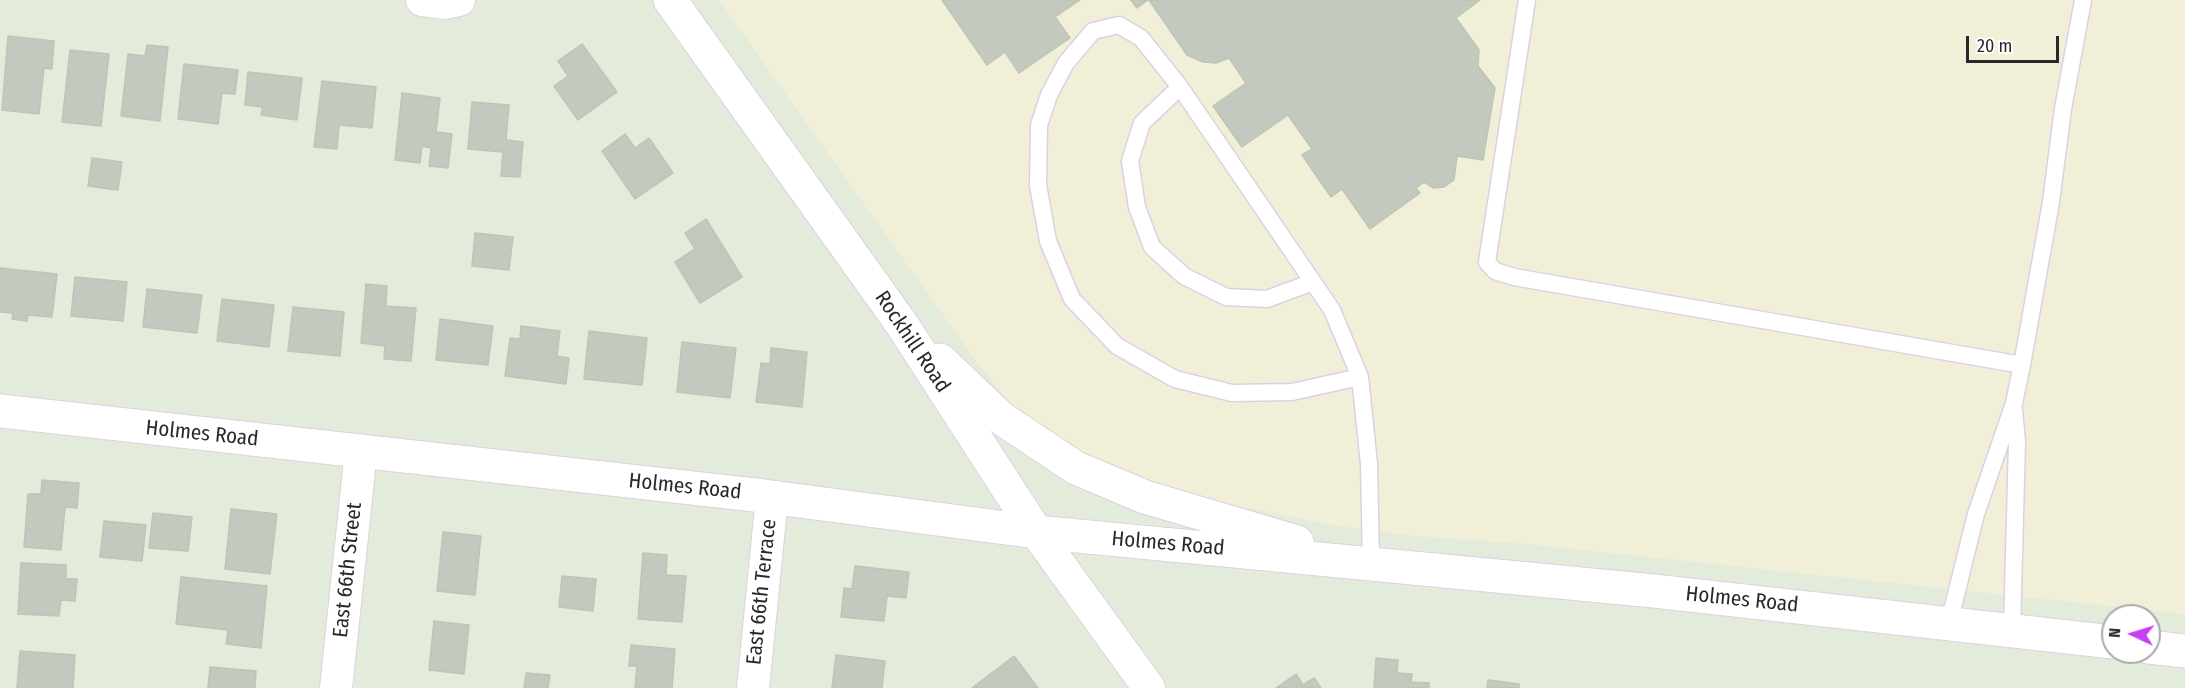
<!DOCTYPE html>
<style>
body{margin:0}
#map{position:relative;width:2185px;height:688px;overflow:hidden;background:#e3ebdb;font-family:"Fira Sans Condensed",sans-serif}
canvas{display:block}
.north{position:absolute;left:2101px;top:604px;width:60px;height:60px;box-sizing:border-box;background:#fff;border:2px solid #a9a9a9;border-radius:50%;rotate:274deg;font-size:16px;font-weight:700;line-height:24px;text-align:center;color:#292929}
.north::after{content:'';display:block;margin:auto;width:21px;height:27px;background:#c63ff4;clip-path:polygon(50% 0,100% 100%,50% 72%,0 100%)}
.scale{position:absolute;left:1966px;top:36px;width:93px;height:27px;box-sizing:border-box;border:3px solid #292929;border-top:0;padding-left:8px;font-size:18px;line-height:21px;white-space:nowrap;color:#292929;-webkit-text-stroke:4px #fff;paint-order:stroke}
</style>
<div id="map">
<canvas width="2185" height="688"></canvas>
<div class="north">N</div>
<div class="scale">20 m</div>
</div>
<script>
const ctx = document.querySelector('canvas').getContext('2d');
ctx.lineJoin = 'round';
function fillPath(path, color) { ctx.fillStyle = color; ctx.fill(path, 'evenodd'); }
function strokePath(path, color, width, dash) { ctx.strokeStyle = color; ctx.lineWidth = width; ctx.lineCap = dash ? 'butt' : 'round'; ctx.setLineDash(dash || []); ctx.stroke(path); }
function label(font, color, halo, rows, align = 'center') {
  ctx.font = font + ' "Fira Sans Condensed",sans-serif'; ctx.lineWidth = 5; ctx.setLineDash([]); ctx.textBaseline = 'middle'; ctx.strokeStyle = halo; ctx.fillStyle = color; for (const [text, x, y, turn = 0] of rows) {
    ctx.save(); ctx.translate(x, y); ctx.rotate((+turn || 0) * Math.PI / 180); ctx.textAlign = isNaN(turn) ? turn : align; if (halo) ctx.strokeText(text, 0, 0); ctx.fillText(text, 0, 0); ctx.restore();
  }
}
fillPath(new Path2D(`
 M719,0H2185V614L1516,543L1414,536L1332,525L1178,494L1077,454L1015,410L973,357Z`), '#f2efd8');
const building = new Path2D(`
 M942,0H1080L1055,17L1070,38L1019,73L1005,52L987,65Z
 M1131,0H1148L1137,8Z
 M1149,0H1480L1456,18L1479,50L1478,66L1495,88L1483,160L1457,156L1454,180L1444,187L1433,188L1424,182L1416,188L1420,193L1370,229L1342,189L1331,197L1302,155L1312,149L1288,115L1242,147L1213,106L1246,83L1229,58L1216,63L1203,62L1187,55Z
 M8,36L54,41L52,69L44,68L39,114L2,110Z
 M582,44L617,92L578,120L554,86L568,76L558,61Z
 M147,45L168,47L160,121L121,116L128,54L145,56Z
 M70,50L109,54L101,126L62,122Z
 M184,64L238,70L235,94L222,93L218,124L178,119Z
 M248,72L302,78L297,120L261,115L263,107L245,105Z
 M322,81L376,87L372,128L339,125L337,149L314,147Z
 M402,93L440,98L436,132L452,134L448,168L429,166L431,148L422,146L420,163L395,160Z
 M472,102L509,105L506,140L523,142L520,177L501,176L503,152L468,149Z
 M625,134L635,148L649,138L673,173L635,199L602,151Z
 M92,158L122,162L118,190L88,186Z
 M706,219L742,277L700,303L675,262L695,249L685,233Z
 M475,233L513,237L509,270L472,266Z
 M0,268L57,274L52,317L28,315L27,321L12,319L13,313L0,312Z
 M75,277L127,282L123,321L71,316Z
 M366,284L387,286L386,306L416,308L411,361L384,359L385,346L361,343Z
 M147,289L202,295L197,333L143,327Z
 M222,299L274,305L269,347L217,341Z
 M293,307L344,312L340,356L288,351Z
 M440,319L493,326L488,365L436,360Z
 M521,326L560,331L557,356L569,358L566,384L505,376L510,338L520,339Z
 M589,331L647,338L642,385L584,379Z
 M682,342L736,348L730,398L677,392Z
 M771,348L807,352L802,407L756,402L761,363L770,364Z
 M42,480L79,483L77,508L65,507L61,550L24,547L28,494H41Z
 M231,509L277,514L270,574L225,569Z
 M153,513L192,517L188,551L149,548Z
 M104,521L146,525L142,561L100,557Z
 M443,532L481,536L475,595L437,591Z
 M643,553L667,555L666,575L686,576L682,622L638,619Z
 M21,563L66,565V579H77L75,601L61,600L59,616L18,614Z
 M855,566L909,572L906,598L887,596L884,621L841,617L844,588L852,589Z
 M562,576L596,579L593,611L559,607Z
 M181,577L267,586L261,648L226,644L228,630L176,624Z
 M434,621L469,625L464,674L429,670Z
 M631,645L675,649L672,688H635L637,666H629Z
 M20,651L75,655L73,688H17Z
 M836,655L885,661L882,688H832Z
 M1014,656L1038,688H972Z
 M1376,658L1398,660L1397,673L1412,674L1411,682L1429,683V688H1374Z
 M210,667L256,671L255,688H208Z
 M526,673L550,675L548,688H524Z
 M1296,674L1303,685L1314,678L1321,688H1276Z
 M1488,680L1519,684V688H1487Z`);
fillPath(building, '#c3c9be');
strokePath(building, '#bcc6b5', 1.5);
const service = new Path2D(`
 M1527,0L1487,262L1495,271L1514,277L2022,365
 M1180,87L1332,310L1360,377L1369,464L1371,563
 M1313,282L1267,299L1226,297L1184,276L1152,247L1137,207L1130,161L1142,123L1180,87L1141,38L1119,25L1093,31L1066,63L1049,95L1039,125L1038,185L1048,241L1072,299L1117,346L1175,379L1232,393L1292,392L1360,377
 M1949,623L1976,514L2014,403L2022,365L2051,202L2063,109L2083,0
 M2012,630L2017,442L2014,410`);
const minor = new Path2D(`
 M422,0L446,3L459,0
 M1036,532L1149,688
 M336,688L361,451
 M753,688L772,497`);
const secondary = new Path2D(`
 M670,0L903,326L1036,532
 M940,360L1001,418L1076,468L1145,497L1297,542
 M0,411L755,495L1036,532L1654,591L2113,642
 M2149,647L2185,651`);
strokePath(service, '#ddd0e2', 19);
strokePath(minor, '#ddd0e2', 34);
strokePath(secondary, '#ddd0e2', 35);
strokePath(service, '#fff', 16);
strokePath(minor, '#fff', 32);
strokePath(secondary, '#fff', 33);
label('21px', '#292929', '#fff', [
 ["Rockhill Road",912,342,56],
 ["Holmes Road",202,434,6],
 ["Holmes Road",685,487,6],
 ["Holmes Road",1168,544,5],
 ["East 66th Street",348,570,-84],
 ["East 66th Terrace",762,592,-84],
 ["Holmes Road",1742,600,6]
]);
</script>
